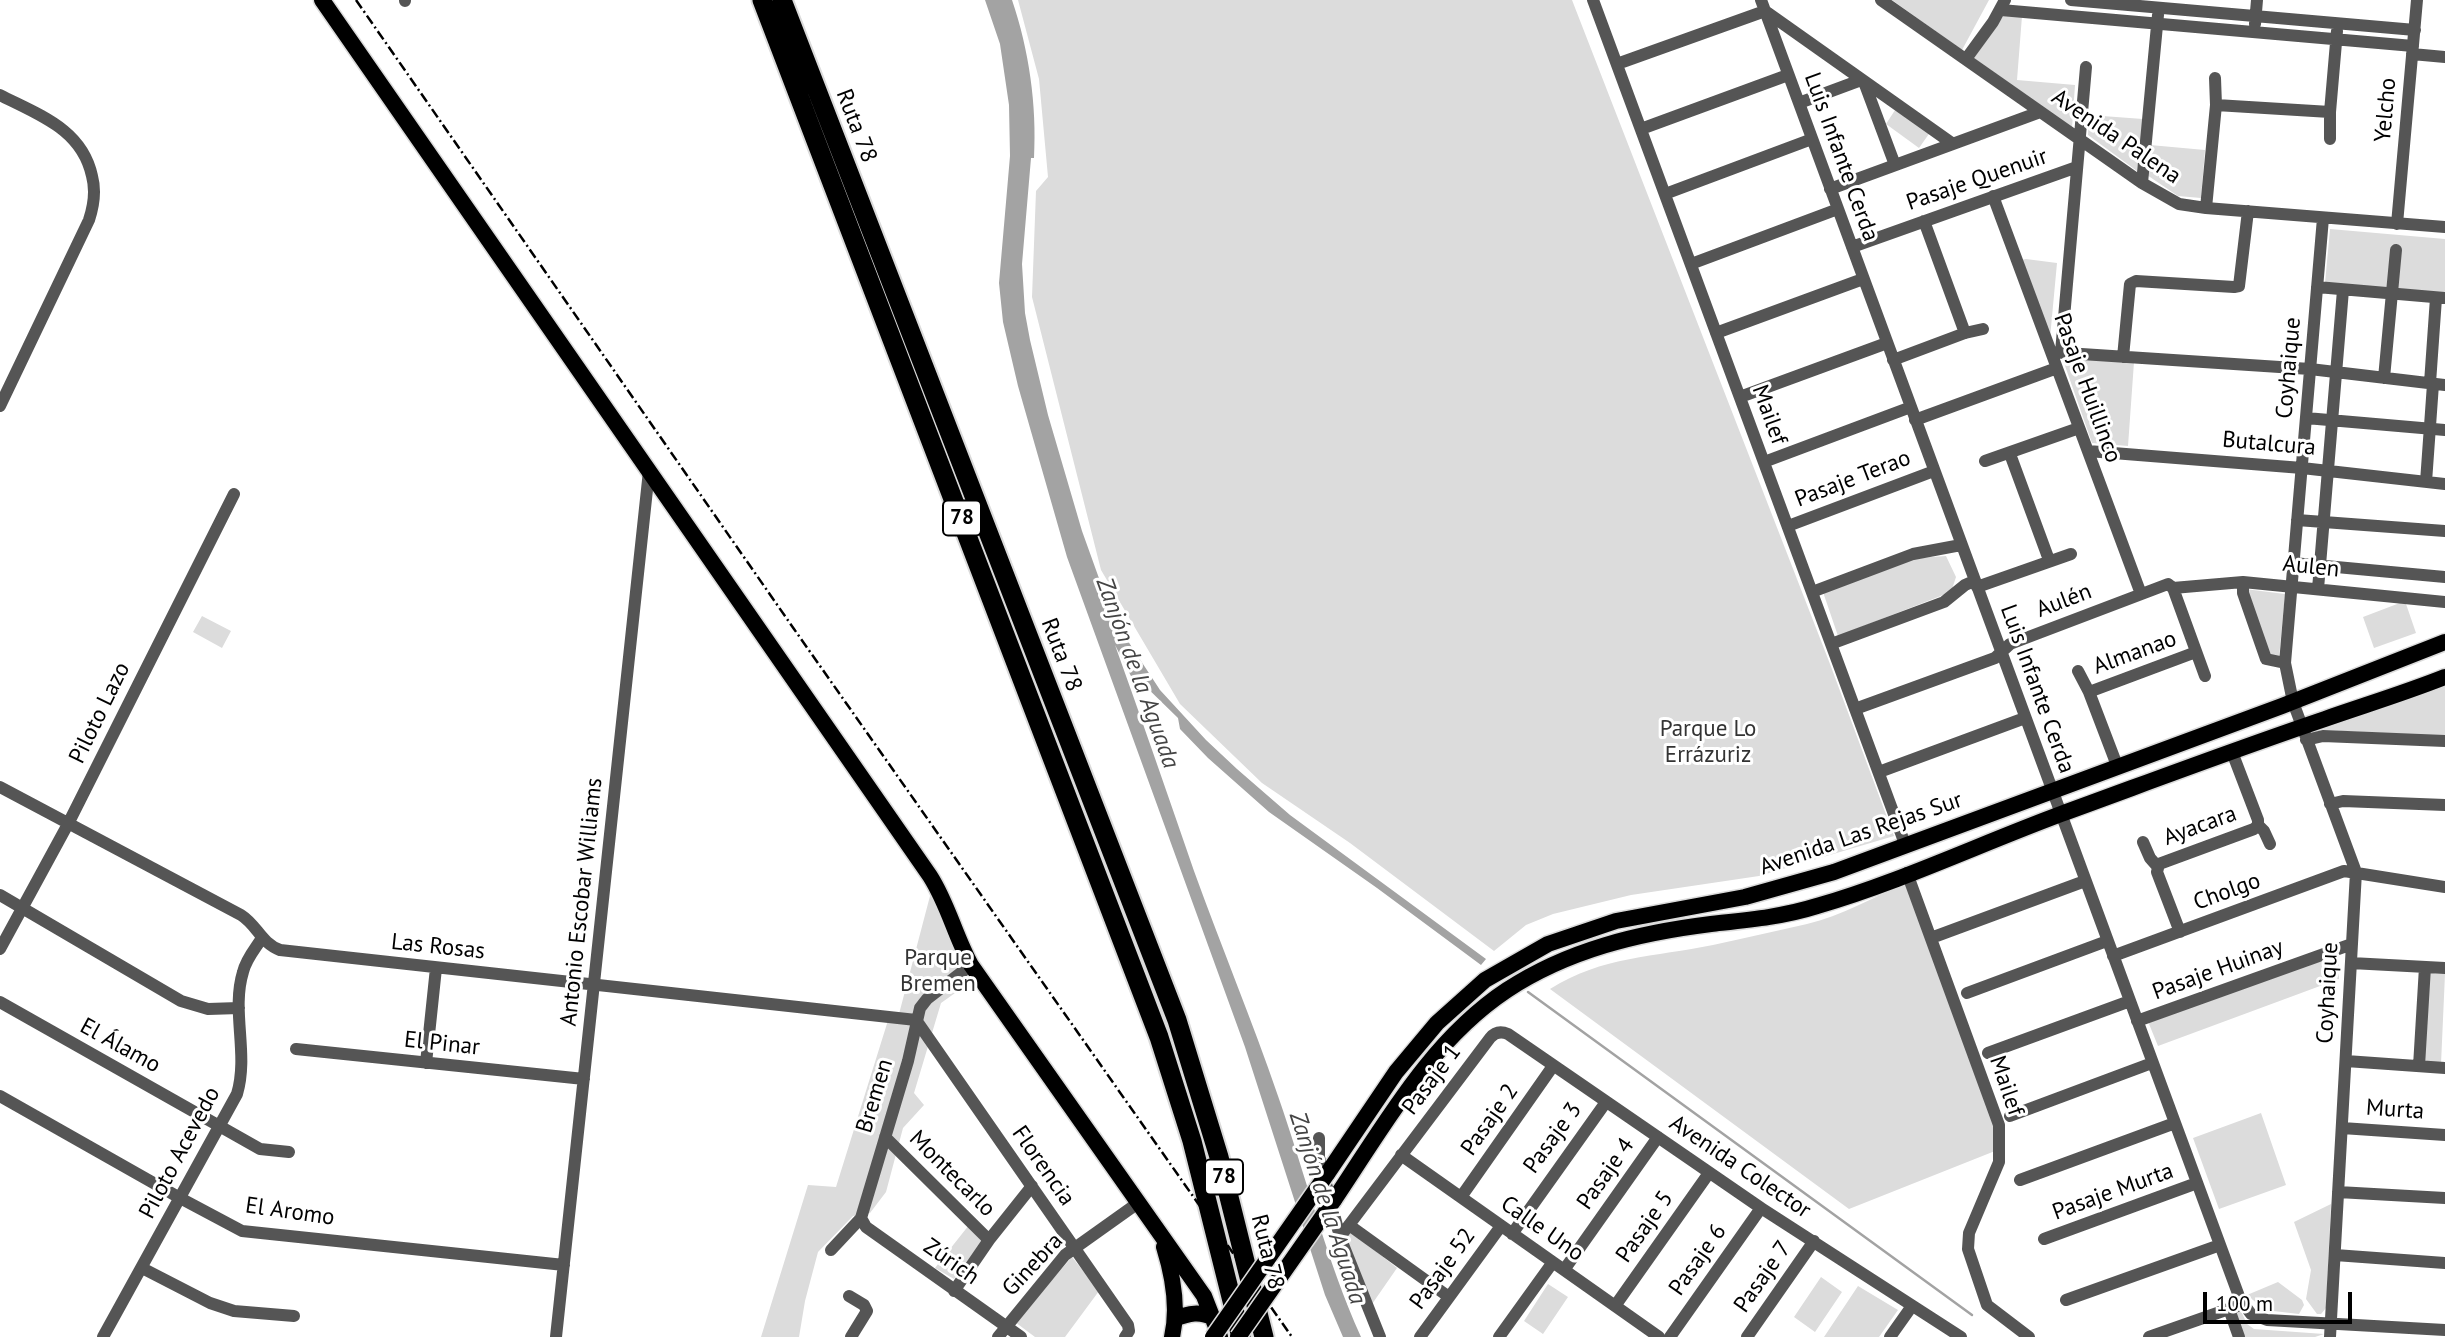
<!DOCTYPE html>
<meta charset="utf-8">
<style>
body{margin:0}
#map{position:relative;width:2445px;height:1337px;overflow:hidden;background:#fff;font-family:"PT Sans",sans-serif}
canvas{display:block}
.scale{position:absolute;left:2203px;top:1292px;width:149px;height:32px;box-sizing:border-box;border:4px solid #000;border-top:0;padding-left:9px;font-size:21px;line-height:24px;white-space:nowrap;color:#000;-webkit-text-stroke:5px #fff;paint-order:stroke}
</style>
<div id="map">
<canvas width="2445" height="1337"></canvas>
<div class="scale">100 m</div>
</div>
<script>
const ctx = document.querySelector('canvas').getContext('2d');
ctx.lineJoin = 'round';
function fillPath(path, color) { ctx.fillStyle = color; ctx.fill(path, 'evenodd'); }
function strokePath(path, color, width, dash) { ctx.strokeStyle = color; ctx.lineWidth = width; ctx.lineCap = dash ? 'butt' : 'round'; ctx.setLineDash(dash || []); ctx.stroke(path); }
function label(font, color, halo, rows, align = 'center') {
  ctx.font = font + ' "PT Sans",sans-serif'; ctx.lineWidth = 6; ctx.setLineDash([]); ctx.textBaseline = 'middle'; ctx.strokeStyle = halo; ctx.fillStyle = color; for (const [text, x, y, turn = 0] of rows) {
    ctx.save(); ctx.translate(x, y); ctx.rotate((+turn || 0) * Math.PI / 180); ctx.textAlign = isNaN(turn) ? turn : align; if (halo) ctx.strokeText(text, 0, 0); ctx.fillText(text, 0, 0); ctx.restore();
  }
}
fillPath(new Path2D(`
 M1018,0H1572L1830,664L1894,836L1759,876L1631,895L1553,914L1526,925L1494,951L1350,843L1262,783L1180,704L1101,570L1032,297L1036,191L1048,177L1039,79Z
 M1892,0H1989L1962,50Z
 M2004,15L2022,16L2017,80L2075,85L2072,128L1974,58Z
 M1897,107L1931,131L1919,148L1886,124Z
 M2089,115L2143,119L2137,171L2088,135Z
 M2150,145L2205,150L2201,198L2178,196L2147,175Z
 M2330,229L2445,239V294L2325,283Z
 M2026,259L2057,263L2050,338L2021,260Z
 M2066,356L2134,362L2128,446L2092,443L2063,360Z
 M1946,556L1956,577L1951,592L1838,636L1823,592L1917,558Z
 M2245,589L2285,594L2279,658L2268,656Z
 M2405,601L2416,633L2374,648L2363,617Z
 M202,616L231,631L222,648L193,632Z
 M2445,683V736L2322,730Z
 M1906,883L1994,1124L1995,1151L1849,1209L1550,989C1602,956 1655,957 1713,945C1745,938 1776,931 1807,924C1841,916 1874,897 1906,883Z
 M930,896H933L972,981L941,1003L914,1093L924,1105L903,1128L886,1192L870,1213L853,1216L818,1252L805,1301L799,1337H761L808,1185L836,1187L890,1014H899Z
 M2339,949V979L2158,1046L2147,1019Z
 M2429,973L2445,974L2441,1064L2422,1063Z
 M2261,1113L2286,1185L2219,1209L2193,1138Z
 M2331,1204L2326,1308L2321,1314H2317L2306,1299L2311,1270L2294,1222Z
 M969,1225L985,1240L954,1279L935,1268Z
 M1348,1229L1397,1268L1370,1307L1344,1236Z
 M1072,1257L1099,1291L1065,1337H1035L1015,1322Z
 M1821,1277L1842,1292L1815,1332L1794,1317Z
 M2278,1282L2302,1300L2304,1305L2299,1314L2265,1310L2247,1295Z
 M1548,1284L1568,1297L1543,1334L1524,1321Z
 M1858,1286L1898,1310L1879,1337H1824Z
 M2239,1307L2247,1324L2254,1329L2324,1334L2315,1337H2242L2231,1310Z`), '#dcdcdc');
fillPath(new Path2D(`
 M985,0H1012C1029,50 1037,105 1034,158H1031L1022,264L1025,313L1030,340L1048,415L1082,531L1105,595L1124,635L1160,690L1206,740L1237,769L1290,815L1486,959L1481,965L1377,888L1269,812L1208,758L1180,729L1178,718L1138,679L1133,680L1115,645C1142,720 1168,796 1194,871C1221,946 1252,1020 1278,1096C1306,1176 1326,1259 1361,1337H1343L1325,1295L1245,1047L1067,557L1018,386L1003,322L999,283L1010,156L1009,105L1000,44Z`), '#a3a3a3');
strokePath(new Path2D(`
 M1528,992L1972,1315`), '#a3a3a3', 2.5);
const major = new Path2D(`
 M322,0L930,876C948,904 955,936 971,965L1204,1296L1220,1337
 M1327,1174L1396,1072L1437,1023L1485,980L1548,944L1616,921L1745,897L1834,872L2282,706L2445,642
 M1334,1200C1384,1126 1430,1041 1507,990C1568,950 1638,933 1711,924C1747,920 1782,917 1817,906C1900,882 1980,844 2061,814C2149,782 2236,749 2325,719C2365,705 2405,693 2445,677
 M1164,1247C1173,1276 1179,1307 1172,1337
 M1175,1319C1189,1313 1200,1311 1214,1318`);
const highway = new Path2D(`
 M762,0L1159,1037L1192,1141L1241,1337
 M782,0L1177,1020L1219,1157L1264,1337`);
strokePath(major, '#dbdbdb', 19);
strokePath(highway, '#dbdbdb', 23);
strokePath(new Path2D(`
 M405,0V1
 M1593,0L1905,844
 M1761,0L2240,1299L2251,1314L2267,1320L2445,1330
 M1881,0L2142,183L2179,204L2206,208L2445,227
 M2071,0L2415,30
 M2001,10L2413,46
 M2255,24L2257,0
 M2412,54L2445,57
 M1966,59L1993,22L2005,0
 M1617,64L1765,11L1953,144
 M1864,82L1895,165
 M0,95C39,115 82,129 92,176C96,191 94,205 89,220L0,406
 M1799,103L1861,80
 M2216,105L2330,112
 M1641,129L1788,75
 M2330,139V112L2337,31
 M2142,183L2158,15
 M1830,189L2040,112
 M1665,194L1812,139
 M1993,196L2141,594
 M2206,208L2216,105L2215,78
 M2323,218L2285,663L2293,702L2356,872L2330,1337
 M1924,221L1965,333
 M2397,224L2417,0
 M1852,247L2077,167
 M1691,264L1838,209
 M2317,287L2445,298
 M1716,333L1863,279
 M2051,352L2310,369L2445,385
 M2061,352L2086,67
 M2123,357L2130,284L2136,281L2234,287L2239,286L2248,211
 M1893,360L1965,333L1983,329
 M2384,378L2396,250
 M2430,383L2436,298
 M1740,397L1887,343
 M2306,418L2445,430
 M1915,420L2057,368
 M2088,451L2302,468L2445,484
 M2010,454L2049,560
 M1985,461L2079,428
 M1764,462L1911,407
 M2426,482L2433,384
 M2297,520L2445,531
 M1788,526L1934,471
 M2293,563L2445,577
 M2243,582V593L2266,659L2285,663
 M1977,587L2071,554
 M2173,588L2205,676
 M2318,589L2343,290
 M1812,592L1913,554L1961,545
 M1831,644L1944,602L1965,585L1974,581
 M2078,671L2089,692L2118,768
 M2089,692L2196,652
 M1855,709L1995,658L2010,644L2168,584L2173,588L2243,582L2445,602
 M2306,740L2323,736L2445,741
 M1879,772L2025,718
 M0,787L241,915C257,925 261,943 280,950L916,1020
 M2330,804L2343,801L2445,805
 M2258,825L2264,831L2270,844
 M2143,842L2150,858L2157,866
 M1907,873L1999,1125V1162L1969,1233L1968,1249L1987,1305L2029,1337
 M0,895L181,1001L208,1009L239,1008
 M2180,932L2157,872L2159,864L2254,829L2258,825V820L2232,752
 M1931,938L2085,881
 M0,949L68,824L234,494
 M2113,956L2344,871L2445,887
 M2351,963L2445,968
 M1967,993L2107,941
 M0,1002L260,1149L289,1152
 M916,1020L1128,1325L1129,1331L1125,1337
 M2137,1021L2352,944
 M296,1049L584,1079
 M1988,1053L2130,1001
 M2346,1061L2445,1068
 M426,1063L436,968
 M2419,1066L2425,967
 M0,1096L180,1198L242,1231L564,1265
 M2010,1116L2152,1063
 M2342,1128L2445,1135
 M885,1137L989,1240
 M1319,1138V1157L1340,1237L1380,1337
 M1401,1155L1659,1337
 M2020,1180L2175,1123
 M2338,1192L2445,1198
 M1461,1197L1553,1066
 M861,1218L866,1227L1021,1337
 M1349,1225L1449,1297
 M1512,1234L1606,1102
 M1340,1237L1490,1038C1495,1032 1501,1031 1508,1034L1761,1208L1961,1337
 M2044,1239L2197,1183
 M831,1250L861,1218L908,1061L920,1008L927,999L971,965
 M2335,1255L2445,1263
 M142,1268L210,1303L234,1311L294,1316
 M1564,1270L1658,1137
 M954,1291L989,1240L1032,1186
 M849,1296L864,1305L867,1311L851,1337
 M2066,1300L2220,1245
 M1615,1306L1709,1173
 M2229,1309L2239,1337
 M103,1337L237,1094C249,1054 231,1011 243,972C246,959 255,949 262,938
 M556,1337L649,471
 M998,1337L1065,1255L1138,1203
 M1420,1337L1501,1226
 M1499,1337L1553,1262
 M1670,1337L1761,1208
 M1747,1337L1814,1241
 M1890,1337L1912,1306
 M2149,1337L2243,1304`), '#555', 12);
strokePath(major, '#000', 16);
strokePath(highway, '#000', 19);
strokePath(new Path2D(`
 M356,0L794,629L1292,1337`), '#000', 2.5, [10, 3.5, 2, 3.5]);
const majorBridge = new Path2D(`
 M1213,1337L1327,1174
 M1238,1337L1334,1200`);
strokePath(majorBridge, '#dbdbdb', 19, []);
strokePath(majorBridge, '#000', 16);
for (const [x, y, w] of [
 [962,518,38],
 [1224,1177,38]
]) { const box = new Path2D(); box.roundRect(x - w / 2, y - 17.5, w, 35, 5); ctx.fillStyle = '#fff'; ctx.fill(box); strokePath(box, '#000', 2); }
label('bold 21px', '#000', null, [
 ["78",962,518],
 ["78",1224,1177]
]);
label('23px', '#000', '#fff', [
 ["Yelcho",2386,110,-85],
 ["Ruta 78",856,126,69],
 ["Avenida Palena",2116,137,34],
 ["Luis Infante Cerda",1841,157,70],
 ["Pasaje Quenuir",1977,180,-19],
 ["Coyhaique",2289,368,-85],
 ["Pasaje Huillinco",2087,388,70],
 ["Mailef",1769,415,70],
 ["Butalcura",2269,444,5],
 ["Pasaje Terao",1853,479,-21],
 ["Aulen",2311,567,6],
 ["Aulén",2064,601,-21],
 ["Almanao",2135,653,-20],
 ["Ruta 78",1061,655,69],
 ["Luis Infante Cerda",2037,689,70],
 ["Piloto Lazo",100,713,-64],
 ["Ayacara",2200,826,-20],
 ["Avenida Las Rejas Sur",1861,834,-19],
 ["Cholgo",2227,892,-20],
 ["Antonio Escobar Williams",582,902,-84],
 ["Las Rosas",438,947,6],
 ["Pasaje Huinay",2218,970,-20],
 ["Coyhaique",2328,993,-87],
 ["El Pinar",442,1044,6],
 ["El Álamo",120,1046,29],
 ["Pasaje 1",1432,1080,-53],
 ["Mailef",2006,1086,71],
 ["Bremen",875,1096,-73],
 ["Murta",2395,1110,4],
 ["Pasaje 2",1490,1120,-55],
 ["Pasaje 3",1553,1138,-54],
 ["Piloto Acevedo",180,1153,-62],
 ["Florencia",1043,1166,55],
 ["Avenida Colector",1740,1167,34],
 ["Montecarlo",952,1174,45],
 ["Pasaje 4",1606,1174,-55],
 ["Pasaje Murta",2113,1192,-20],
 ["El Aromo",290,1212,8],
 ["Pasaje 5",1645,1227,-55],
 ["Calle Uno",1542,1229,35],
 ["Ruta 78",1267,1252,76],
 ["Pasaje 6",1698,1260,-55],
 ["Zúrich",951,1262,35],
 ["Ginebra",1033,1265,-47],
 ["Pasaje 52",1443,1269,-54],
 ["Pasaje 7",1763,1277,-55]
]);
label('23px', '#333', '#fff', [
 ["Parque Lo",1708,729],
 ["Errázuriz",1708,755],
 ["Parque",938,958],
 ["Bremen",938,984]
]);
label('italic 24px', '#444', '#fff', [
 ["Zanjón de la Aguada",1137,673,70],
 ["Zanjón de la Aguada",1327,1208,72]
]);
</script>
